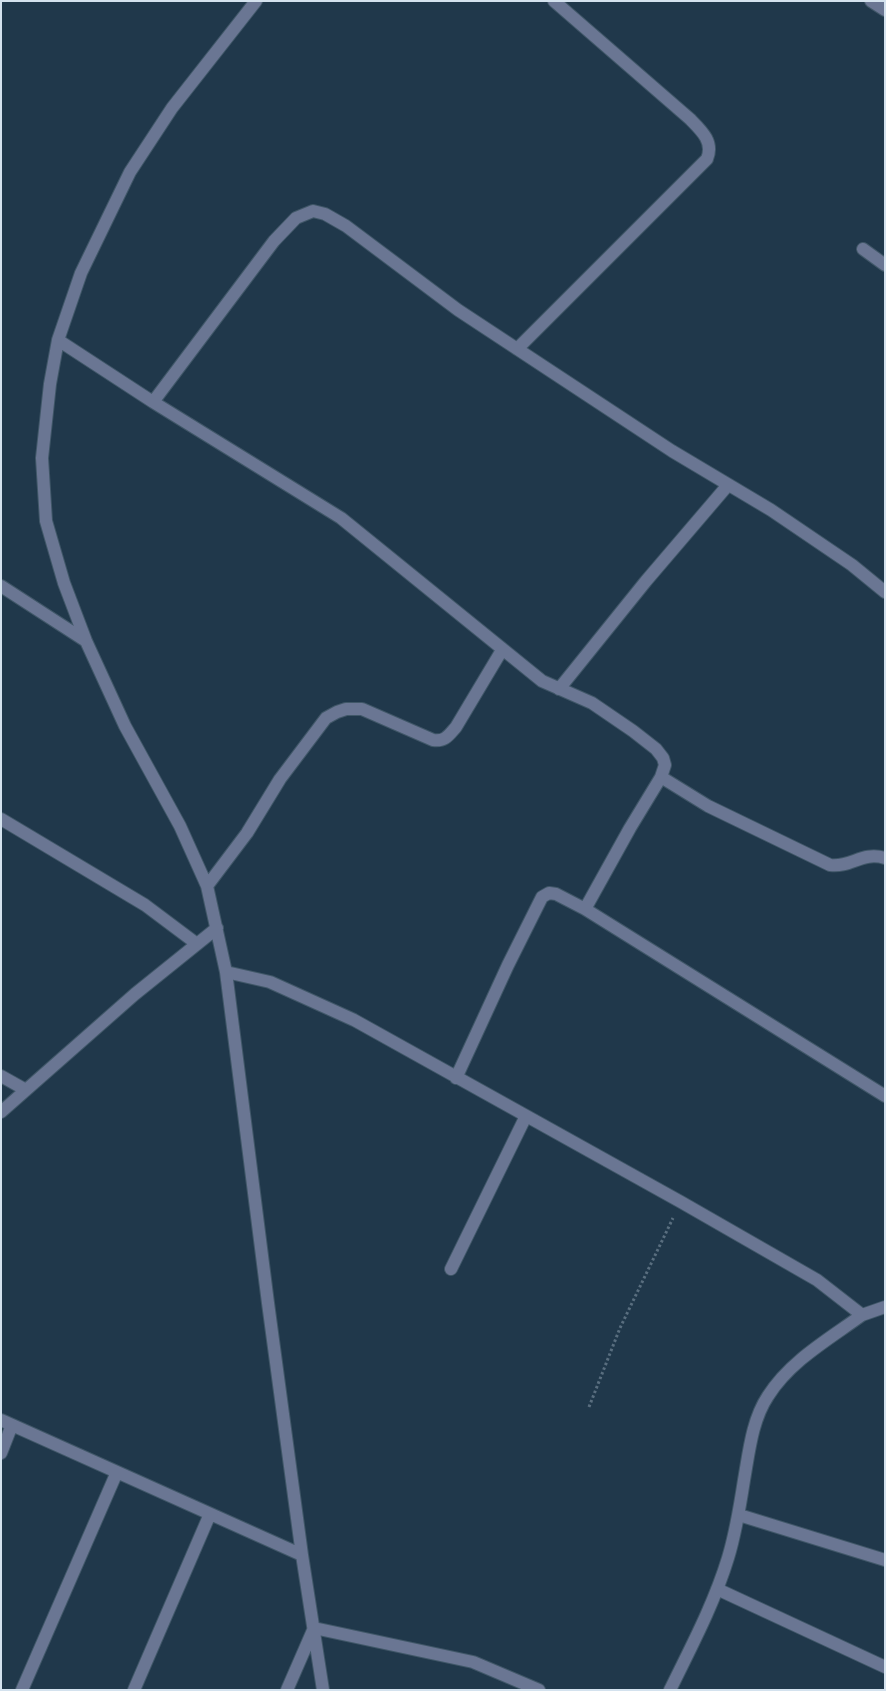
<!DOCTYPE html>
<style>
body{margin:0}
#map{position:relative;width:886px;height:1691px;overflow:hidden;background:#20384b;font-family:Roboto,sans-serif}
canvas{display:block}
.frame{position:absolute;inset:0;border:2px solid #d4e2ee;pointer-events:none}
</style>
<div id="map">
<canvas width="886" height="1691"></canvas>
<div class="frame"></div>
</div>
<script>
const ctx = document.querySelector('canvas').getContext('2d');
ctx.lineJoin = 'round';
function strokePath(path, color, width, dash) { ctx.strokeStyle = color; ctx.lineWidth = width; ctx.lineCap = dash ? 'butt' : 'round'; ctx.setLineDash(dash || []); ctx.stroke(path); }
const minor = new Path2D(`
 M256,1L172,108L130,172L81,273L58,340L50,384L42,458L46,521L64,583L86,641L125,726L180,826L207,886L226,972L268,1303L302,1555L323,1690
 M871,1L885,10
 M863,249L885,265
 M58,340L153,402L341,518L542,681L592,703L633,731L656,749L663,758L665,765L661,777L630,828L585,909
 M517,349L707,159C714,142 702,131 690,119L554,1
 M153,402L274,241L296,218L313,211L325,214L346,226L458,310L672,451L771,510L852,565L885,592
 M1,586L86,641
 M559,689L646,581L728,485
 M661,777L708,806L830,865C851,868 862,851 885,858
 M1,819L145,905L197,944
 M207,886L247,833L280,779L326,718L337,712L346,709H362L433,740C445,742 449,735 456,727L502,650
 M226,972L270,982L354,1020L681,1202L817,1280L862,1315C829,1339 790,1361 768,1396C752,1420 749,1452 744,1480C740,1506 736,1532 728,1558C714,1604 691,1647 670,1690
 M1,1076L26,1090
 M456,1078L508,965L542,897L549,893L556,894L585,909L885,1096
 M1,1112L135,994L217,928
 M451,1269L526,1116
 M862,1315L885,1307
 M1,1420L302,1555
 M1,1453L12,1425
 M739,1515L885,1560
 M717,1589L885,1667
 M22,1690L117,1472
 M134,1690L210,1514
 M287,1690L314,1628L473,1662L539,1690`);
strokePath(minor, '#405768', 14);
strokePath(new Path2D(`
 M589,1407L620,1328L673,1218`), '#596e7f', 3, [2.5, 2.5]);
strokePath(minor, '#6a7693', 12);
</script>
